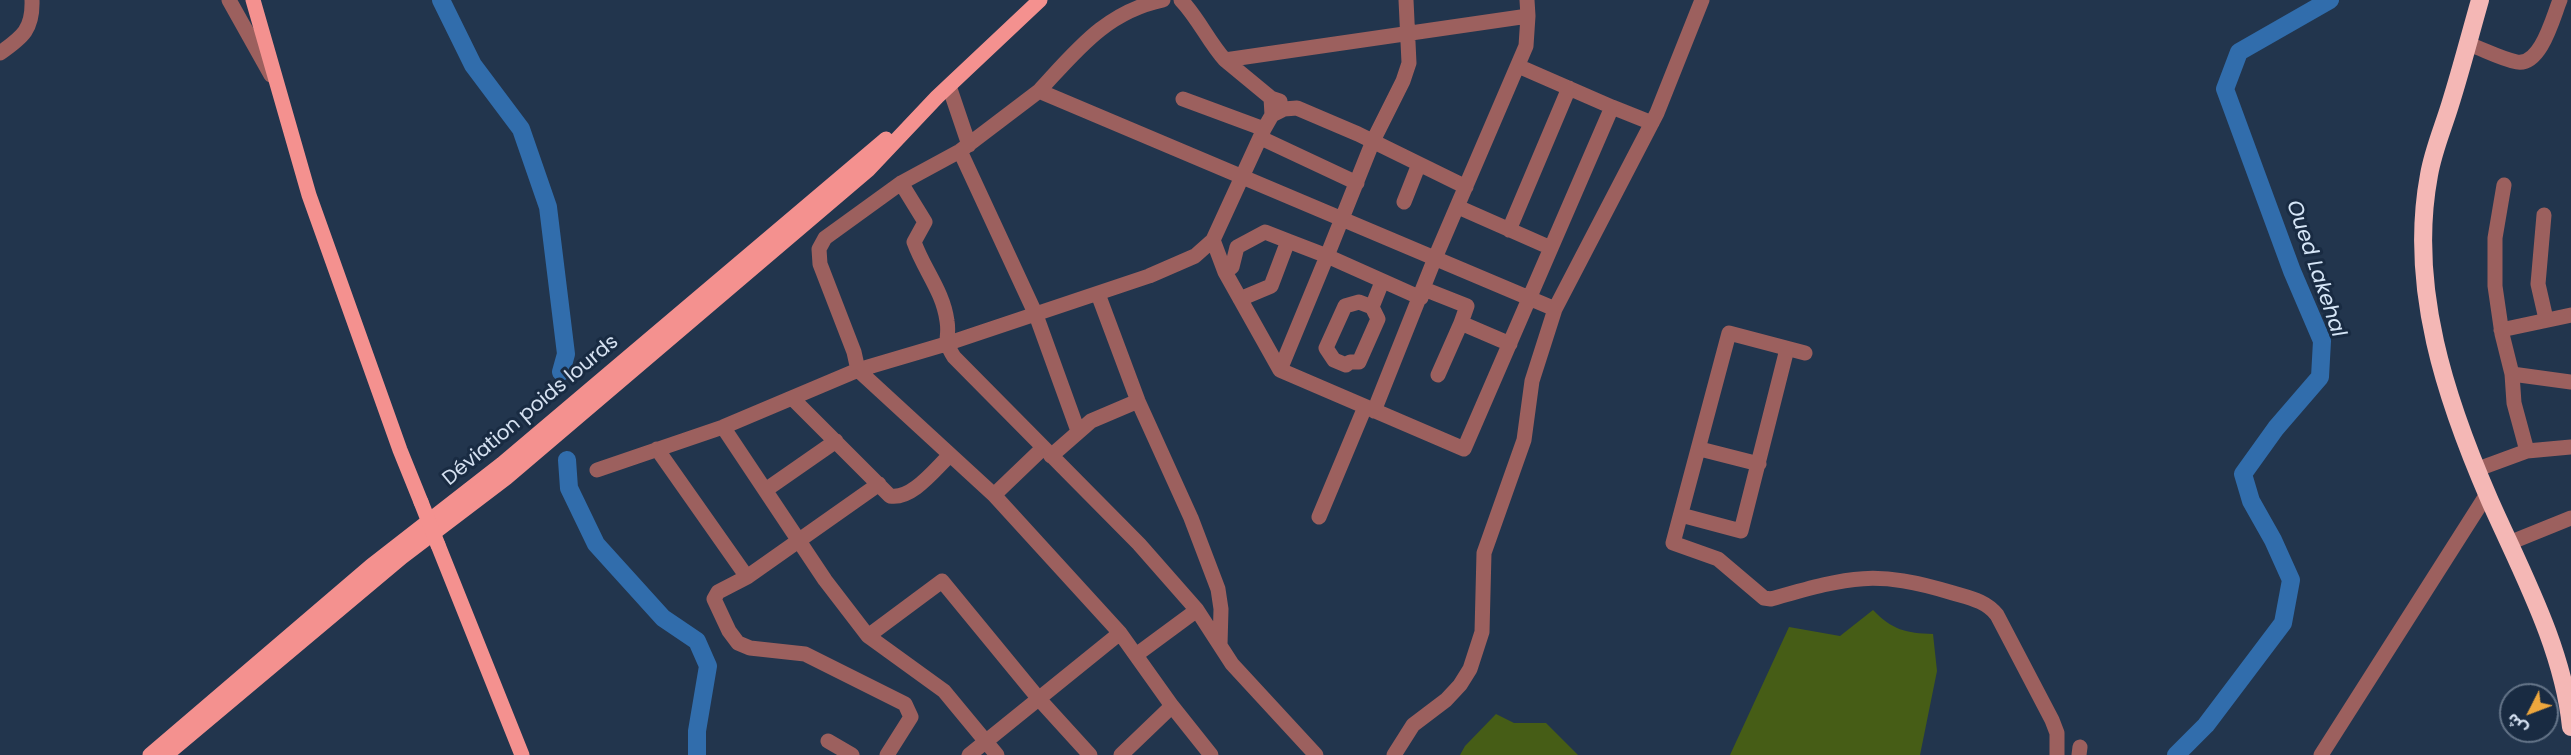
<!DOCTYPE html>
<meta charset="utf-8">
<style>
body{margin:0}
#map{position:relative;width:2571px;height:755px;overflow:hidden;background:#22354d;font-family:Poppins,"Noto Sans Arabic",sans-serif}
canvas{display:block}
.north{position:absolute;left:2499px;top:683px;width:60px;height:60px;box-sizing:border-box;background:#192b42;border:2px solid #647488;border-radius:50%;rotate:228deg;font-size:16px;font-weight:700;line-height:24px;text-align:center;color:#d5e1f1}
.north::after{content:'';display:block;margin:auto;width:21px;height:27px;background:#eea73d;clip-path:polygon(50% 0,100% 100%,50% 72%,0 100%)}
</style>
<div id="map">
<canvas width="2571" height="755"></canvas>
<div class="north">ش</div>
</div>
<script>
const ctx = document.querySelector('canvas').getContext('2d');
ctx.lineJoin = 'round';
function fillPath(path, color) { ctx.fillStyle = color; ctx.fill(path, 'evenodd'); }
function strokePath(path, color, width, dash) { ctx.strokeStyle = color; ctx.lineWidth = width; ctx.lineCap = dash ? 'butt' : 'round'; ctx.setLineDash(dash || []); ctx.stroke(path); }
function label(font, color, halo, rows, align = 'center') {
  ctx.font = font + ' Poppins,sans-serif'; ctx.lineWidth = 6; ctx.setLineDash([]); ctx.textBaseline = 'middle'; ctx.strokeStyle = halo; ctx.fillStyle = color; for (const [text, x, y, turn = 0] of rows) {
    ctx.save(); ctx.translate(x, y); ctx.rotate((+turn || 0) * Math.PI / 180); ctx.textAlign = isNaN(turn) ? turn : align; if (halo) ctx.strokeText(text, 0, 0); ctx.fillText(text, 0, 0); ctx.restore();
  }
}
fillPath(new Path2D(`
 M1873,610C1892,630 1906,633 1933,634L1937,671L1920,755H1730L1789,627L1840,636Z
 M1496,714L1514,723H1546L1578,755H1460L1465,746Z`), '#465d16');
strokePath(new Path2D(`
 M441,0L473,65L521,129L548,207L566,354L561,372
 M567,460L569,488L596,544L663,618L697,641L708,666L697,731V755
 M2176,755L2206,725L2283,623L2291,580L2273,540L2251,501L2243,474L2276,428L2320,377L2322,341L2292,271L2225,89L2239,52L2330,0`), '#316dac', 18);
strokePath(new Path2D(`
 M229,0L271,75
 M1181,0C1199,19 1208,41 1225,60L1528,16L1526,46L1435,258L1374,411
 M1527,0L1528,16
 M2468,44C2483,49 2501,59 2517,62C2541,66 2553,17 2560,0
 M0,53C23,37 33,29 32,0
 M1225,60L1271,98L1280,101
 M949,86L969,145
 M1039,91C1077,50 1106,12 1163,0
 M1183,99L1264,129L1272,115L1271,98
 M1612,107L1652,123
 M1272,115L1284,109L1297,108L1358,134L1466,187
 M1264,129L1213,240L1225,272L1280,370L1327,256L1421,298
 M1261,138L1357,183
 M960,151L1036,315L1078,431
 M901,183L925,222L914,242C924,270 943,291 947,321C950,339 942,338 954,357L1139,544L1197,610L1232,664L1316,755
 M2504,185L2495,238V286L2502,334L2512,374L2514,403L2527,451
 M1404,202L1419,164
 M1458,207L1551,248
 M2544,215L2538,284L2546,319
 M1509,230L1569,88
 M1288,241L1327,256L1373,141L1403,81L1409,63L1406,0
 M1225,272L1232,267L1237,247L1265,232L1288,241L1271,286L1240,299
 M1424,289L1467,306L1461,323
 M1098,294L1138,401L1191,518L1218,589L1221,609L1220,645
 M1372,307L1359,302L1345,306L1326,348L1334,360L1346,365L1350,362H1359L1378,319L1372,307L1382,282
 M2501,330L2571,315
 M1805,353L1729,333L1673,543L1718,559L1764,598L1771,599C1849,577 1874,569 1953,593C1970,598 1986,601 1997,615L2052,720L2057,733V755
 M1280,370L1464,449L1612,107L1518,66
 M2512,374L2571,382
 M1438,375L1461,323L1510,344
 M792,398L890,496C912,500 935,469 950,455
 M723,427L825,580L868,636L944,691L997,755
 M657,449L747,577
 M1700,449L1759,464
 M1051,456L1091,421L1138,401
 M2478,469L2527,451L2571,447
 M597,470L723,427L858,370L946,344L1149,276L1195,256L1213,240
 M879,484L747,577L718,592L714,599L729,631L738,643L750,648L805,654L905,704L911,717L887,755
 M767,489L836,441
 M994,495L1043,448
 M1681,515L1741,531L1787,349
 M1319,517L1365,407
 M2509,543L2571,518
 M868,636L942,581L1039,699L1090,755
 M1136,655L1197,610
 M828,741L852,755
 M969,755L1120,633
 M1121,755L1172,706
 M1211,755L1172,706L1120,633L994,495L858,370L854,352L820,264L819,249L825,238L901,183L960,151L1039,91L1555,309
 M1394,755L1413,725L1446,700L1460,685L1470,669L1482,632L1484,553L1524,440L1532,381L1555,309L1657,113L1702,0
 M2079,755L2080,747
 M2321,755L2487,494`), '#9c605e', 15);
strokePath(new Path2D(`
 M253,0L309,195L400,450L421,502
 M438,545L522,755
 M150,755L371,566L502,464L886,139
 M166,755L402,557L506,478L868,170L937,97L1040,0`), '#f4918f', 15);
strokePath(new Path2D(`
 M2480,0C2470,35 2461,70 2450,105C2443,128 2433,151 2429,175C2408,287 2446,400 2490,501C2522,573 2563,648 2571,727`), '#f4b7b5', 18);
strokePath(new Path2D(`
 M421,502L438,545`), '#f4918f', 15);
label('20px', '#d5e1f1', '#192b42', [
 ["Déviation poids lourds",531,411,-40]
]);
label('italic 21px', '#d6e6f7', '#192b42', [
 ["Oued Lakehal",2315,269,71]
]);
</script>
